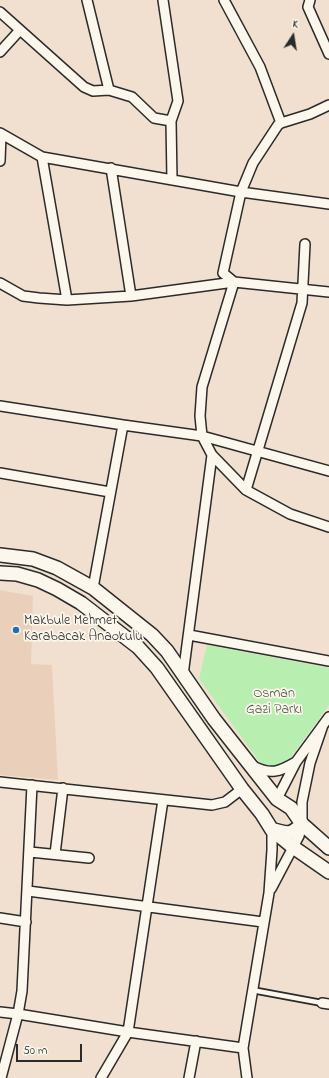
<!DOCTYPE html>
<meta charset="utf-8">
<style>
body{margin:0}
#map{position:relative;width:329px;height:1078px;overflow:hidden;background:#f1e0cf;font-family:"Indie Flower",sans-serif}
canvas{display:block}
.north{position:absolute;left:273px;top:16px;width:40px;height:40px;-webkit-text-stroke:3px #fbf7ec;paint-order:stroke;rotate:12deg;font-size:11px;font-weight:700;line-height:16px;text-align:center;color:#2b2b2b}
.north::after{content:'';display:block;margin:auto;width:14px;height:18px;background:#2b2b2b;clip-path:polygon(50% 0,100% 100%,50% 72%,0 100%)}
.scale{position:absolute;left:16px;top:1044px;width:66px;height:18px;box-sizing:border-box;border:2px solid #2b2b2b;border-top:0;padding-left:5px;font-size:12px;line-height:14px;white-space:nowrap;color:#2b2b2b;-webkit-text-stroke:3px #fbf7ec;paint-order:stroke}
</style>
<div id="map">
<canvas width="329" height="1078"></canvas>
<div class="north">K</div>
<div class="scale">50 m</div>
</div>
<script>
const ctx = document.querySelector('canvas').getContext('2d');
ctx.lineJoin = 'round';
function fillPath(path, color) { ctx.fillStyle = color; ctx.fill(path, 'evenodd'); }
function strokePath(path, color, width, dash) { ctx.strokeStyle = color; ctx.lineWidth = width; ctx.lineCap = dash ? 'butt' : 'round'; ctx.setLineDash(dash || []); ctx.stroke(path); }
function label(font, color, halo, rows, align = 'center') {
  ctx.font = font + ' "Indie Flower",sans-serif'; ctx.lineWidth = 3.5; ctx.setLineDash([]); ctx.textBaseline = 'middle'; ctx.strokeStyle = halo; ctx.fillStyle = color; for (const [text, x, y, turn = 0] of rows) {
    ctx.save(); ctx.translate(x, y); ctx.rotate((+turn || 0) * Math.PI / 180); ctx.textAlign = isNaN(turn) ? turn : align; if (halo) ctx.strokeText(text, 0, 0); ctx.fillText(text, 0, 0); ctx.restore();
  }
}
fillPath(new Path2D(`
 M0,590L33,596L31,664L52,665L58,780L0,775Z`), '#ead0bb');
fillPath(new Path2D(`
 M207,645L329,668V705L286,764L275,770L264,768L199,679Z`), '#b8eeb0');
const service = new Path2D(`
 M252,990L322,1003`);
const minor = new Path2D(`
 M87,0L109,90
 M163,0L178,101L171,121L172,180
 M224,0L260,67L281,123
 M310,0L308,7L329,54
 M0,12L84,87L93,91L109,90L132,97L154,118L171,121
 M0,52L20,30
 M0,133L42,157L241,192L329,204
 M42,157L67,300
 M0,161L1,134
 M111,168L131,296
 M234,282L202,387L200,416L202,436L212,455L246,490L290,514L329,527
 M234,282L223,273L241,192L253,163L278,125L281,123L310,114L329,105
 M0,283L23,296L39,298L67,300L131,296L234,282L329,292
 M0,406L123,425L202,436L329,471
 M0,473L110,492
 M246,490L302,303L305,244
 M93,588L123,425
 M189,635L329,661
 M183,675L212,455
 M253,766C271,775 279,772 296,762
 M0,782L212,805L225,802L242,789
 M277,799L296,762L329,717
 M30,852L89,858
 M55,854L63,788
 M271,889L299,836L302,824V802L310,763L323,725
 M28,891L263,922
 M0,918L26,922
 M322,1003L329,1004
 M0,1012L18,1014L128,1032L243,1048
 M1,1078L18,1014L22,991L32,785
 M101,1078L128,1032L163,800
 M189,1078L196,1041
 M247,1078L243,1048L269,893L272,850V830`);
const secondary = new Path2D(`
 M0,555L33,559L57,568L93,588L152,635L167,651L214,719L277,799L291,808L302,824L329,848
 M0,573L17,574L38,580L57,589L81,603L138,647L157,668L242,789L262,814L272,830L293,847L329,872
 M274,830C288,834 291,835 302,824`);
strokePath(service, '#2b2b2b', 8);
strokePath(minor, '#2b2b2b', 12);
strokePath(secondary, '#2b2b2b', 16);
strokePath(service, '#fbf7ec', 4.5);
strokePath(minor, '#fbf7ec', 9);
strokePath(secondary, '#fbf7ec', 13);
for (const [x, y, r, color] of [
 [16,630,4,"#1f6fb2"]
]) { const dot = new Path2D(); dot.arc(x, y, r, 0, 2 * Math.PI); ctx.fillStyle = color; ctx.fill(dot); strokePath(dot, '#fbf7ec', 1.5); }
label('14px', '#2b2b2b', '#fbf7ec', [
 ["Makbule Mehmet",24,622],
 ["Karabacak Anaokulu",24,638]
], 'left');
label('14px', '#4e5c4c', '#fbf7ec', [
 ["Osman",274,695],
 ["Gazi Parkı",274,711]
]);
</script>
